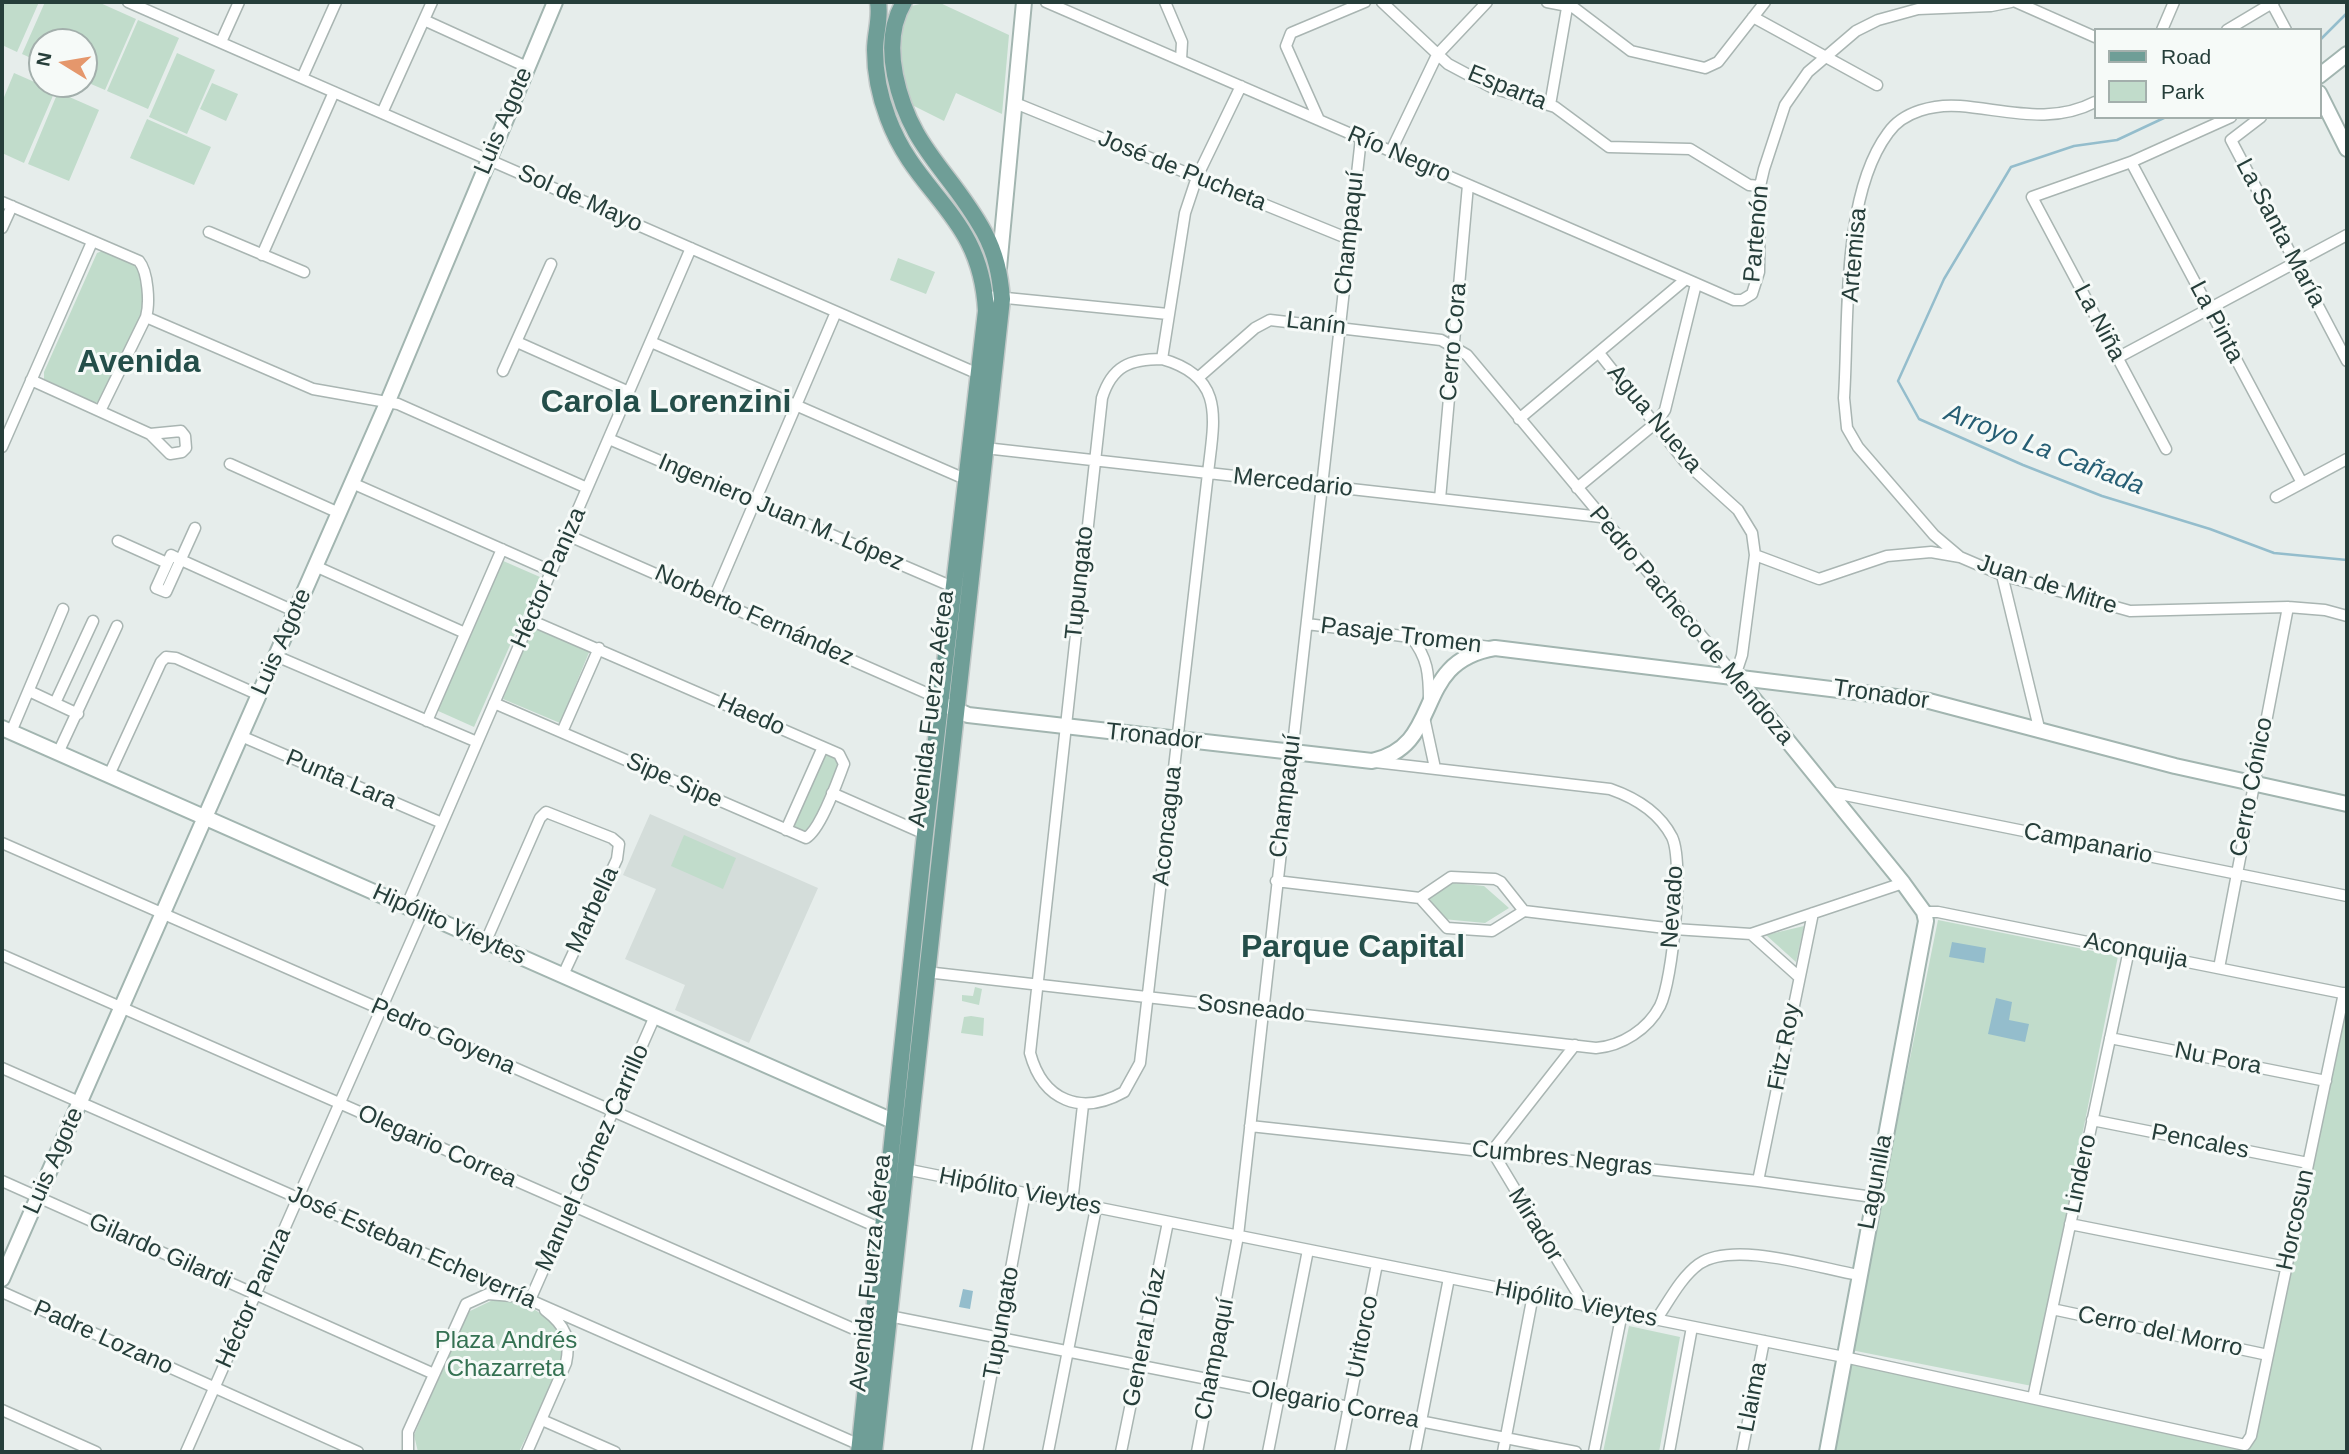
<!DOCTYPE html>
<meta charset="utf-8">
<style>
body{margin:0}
#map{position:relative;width:2349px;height:1454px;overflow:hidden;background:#e6edeb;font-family:Arial,sans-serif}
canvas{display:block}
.frame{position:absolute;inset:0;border:4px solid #263e3a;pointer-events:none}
.legend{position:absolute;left:2094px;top:28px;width:228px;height:91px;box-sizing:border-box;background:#f6faf8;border:2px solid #a3afac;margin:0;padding:9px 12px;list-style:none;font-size:21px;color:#263e3a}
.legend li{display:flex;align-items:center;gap:14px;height:35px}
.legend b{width:35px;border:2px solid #a3afac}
.north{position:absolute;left:28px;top:28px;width:70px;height:70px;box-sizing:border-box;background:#f6faf8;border:2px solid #a3afac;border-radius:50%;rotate:281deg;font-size:19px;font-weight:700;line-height:28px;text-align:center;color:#263e3a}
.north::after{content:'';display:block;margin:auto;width:24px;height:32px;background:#e5976c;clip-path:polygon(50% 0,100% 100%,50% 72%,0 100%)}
</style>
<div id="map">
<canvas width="2349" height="1454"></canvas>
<div class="frame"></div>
<ul class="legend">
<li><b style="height:9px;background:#6f9e97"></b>Road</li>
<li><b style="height:19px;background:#c1dccb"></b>Park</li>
</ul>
<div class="north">N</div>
</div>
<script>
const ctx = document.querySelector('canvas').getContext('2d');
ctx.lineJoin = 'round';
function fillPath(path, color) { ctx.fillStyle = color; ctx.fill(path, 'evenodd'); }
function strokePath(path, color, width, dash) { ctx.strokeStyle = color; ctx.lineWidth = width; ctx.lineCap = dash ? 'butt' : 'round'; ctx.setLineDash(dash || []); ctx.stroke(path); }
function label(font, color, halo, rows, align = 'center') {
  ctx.font = font + ' Arial,sans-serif'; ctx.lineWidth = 6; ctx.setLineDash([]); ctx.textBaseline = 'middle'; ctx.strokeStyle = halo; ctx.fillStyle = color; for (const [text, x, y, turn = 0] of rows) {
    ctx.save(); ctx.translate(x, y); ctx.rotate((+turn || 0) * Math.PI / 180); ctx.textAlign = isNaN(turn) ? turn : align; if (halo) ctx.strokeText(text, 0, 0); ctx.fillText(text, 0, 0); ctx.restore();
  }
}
fillPath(new Path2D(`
 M650,814L818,888L749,1043L675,1010L685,985L625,959L656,889L623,875Z`), '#d4ddda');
fillPath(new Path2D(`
 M2,2H39L17,52L2,45Z
 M45,2H98L136,19L105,90L84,81V42H42V63L22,54Z
 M929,2H938L1009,35L1002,114L956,93L944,121L910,104C903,76 893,32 911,6Z
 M138,20L179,38L148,109L107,91Z
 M177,53L215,70L187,134L149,117Z
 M14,73L55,91L24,163L2,153V102Z
 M212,83L238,94L226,121L200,109Z
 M58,92L99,110L69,181L28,164Z
 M147,119L211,147L194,185L130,158Z
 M102,251L136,264L139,268L146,317L105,399L95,403L44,379V372L97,253Z
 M898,258L935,272L926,294L890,280Z
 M501,560L540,577L474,727L436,710Z
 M533,626L590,650L560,723L503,699Z
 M824,752L835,757L839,767L812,830L805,833L789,828Z
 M684,835L736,858L723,889L671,866Z
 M1453,883L1484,886L1509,908L1485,923L1443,919L1429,898Z
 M1938,920L2118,956L2032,1386L1851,1350Z
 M1804,926L1796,962L1766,935Z
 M975,987L982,989L979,1005L962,1001V995L973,996Z
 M2347,994V1452H1827L1844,1357L2245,1445Z
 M971,1016L984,1018L983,1036L961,1033L964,1017Z
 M497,1298C524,1301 565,1318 562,1352C560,1376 530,1428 519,1452H418L414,1435L468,1312Z
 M1629,1326L1680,1337L1659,1452H1603Z`), '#c1dccb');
fillPath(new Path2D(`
 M1952,942L1986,948L1984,963L1949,957Z
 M1996,998L2012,1002L2009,1020L2029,1024L2025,1042L1988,1034Z
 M963,1289L973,1291L970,1309L959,1307Z`), '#94bdcc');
strokePath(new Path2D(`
 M2319,41L2347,13
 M2166,117L2117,140L2074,146L2011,167L1944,279L1898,381L1919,419L2023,465L2102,496L2210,529L2274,553L2347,560`), '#94bdcc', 2.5);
const street = new Path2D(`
 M128,2L983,376
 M1046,2L1686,279L1734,300H1742L1752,294L1759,272L1760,186L1764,169L1785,105L1808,72L1856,31L1878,20L1918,9L1991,6L2011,2
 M1165,2L1182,42L1181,60
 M1382,2L1448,64L1493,88L1555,107L1609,147L1690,149L1749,185L1760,186
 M1547,2L1573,7L1631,51L1705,68L1718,62L1765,2
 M2016,2L2095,37
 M2271,2L2286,30
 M1753,17L1877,85
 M424,20L527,67
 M2162,30L2174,2
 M2227,30L2274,2
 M221,42L239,2
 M302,78L336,2
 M1015,103L1349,239
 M1550,105L1568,2
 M382,113L432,2
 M2261,117L2231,140L2347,361
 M1319,120L1286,46L1291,33L1365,2
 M1391,151L1437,55L1487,2
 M2131,162L2302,483
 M2,202L139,261C148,272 150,303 146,317L313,389L398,404L587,488
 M2,228L12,206
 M209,232L304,272
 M262,255L334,92
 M986,296L1168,314
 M517,342L629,392
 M651,342L965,479
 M2117,358L2347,235
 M1162,359C1226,377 1214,420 1208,473L1140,1063L1124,1092C1081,1116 1043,1101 1030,1053L1102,398C1112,366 1130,359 1162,359Z
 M1162,359L1185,213L1197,177L1241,86
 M503,371L551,264
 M1199,377L1255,328L1270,320L1441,340L1467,355L1735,676L1742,655L1755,555L1752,533L1738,510L1685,462L1599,353
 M31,380L150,434L170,454L182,452L186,448L185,436L181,431L150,434
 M100,411L146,317
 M1519,419L1686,279
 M609,439L953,587
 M2,447L92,242
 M985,448L1601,517
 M2166,449L2032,197L2131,162L2231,117
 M230,464L339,513
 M352,483L551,571
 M1577,488L1657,422L1665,410L1696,284
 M2276,497L2347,459
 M1440,499L1468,185
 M195,528L166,592L156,588L171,555L181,560L294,611
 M567,535L940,699
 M118,541L167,563
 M1755,555L1819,579L1887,556L1931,552L1960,557L2002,575L2130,611L2288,607L2325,610L2347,616
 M1960,557L1934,535L1858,447L1847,428L1844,398C1849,321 1841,196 1888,133C1903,111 1935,104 1960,106C2007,110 2051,125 2095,102
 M315,566L465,633
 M2002,575L2040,732
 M714,597L836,312
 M1307,624L1490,647
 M1411,637C1428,658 1429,674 1429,701
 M276,656L477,742
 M29,691L78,714
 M55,703L93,621
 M494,703L806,838C821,829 837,782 844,764L839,754L530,620
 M1424,717L1435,768
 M427,721L502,549
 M11,732L63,609
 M562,732L599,648
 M241,736L442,823
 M58,753L117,626
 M109,775L161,662L166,657L176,658L259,695
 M1830,792L2347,896
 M832,793L925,834
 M786,830L823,747
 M2,843L884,1230
 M1276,881L1420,898L1447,928L1492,931L1524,911L1674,929L1751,934L1903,883
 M1420,898L1451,877L1495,879L1501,882L1524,911
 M406,907L691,248
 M1924,912H1938L2347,994
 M1751,934L1799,977
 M486,941L540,818L546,812L612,838L619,844L617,859L563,975
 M2,955L872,1337
 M2219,968L2288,607
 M926,972L1596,1048C1622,1046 1648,1029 1660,1006C1673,980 1684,862 1672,837C1659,812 1636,798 1610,789L1375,762
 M2110,1038L2326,1081
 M1575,1045L1492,1151L1585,1306
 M2,1068L860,1445
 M2092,1120L2308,1163
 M1250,1126L1758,1181L1873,1197
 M905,1169L1844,1357L2245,1445L2251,1436L2344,993
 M2,1181L434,1374
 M1758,1181L1813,913
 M1072,1203L1083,1105
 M2070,1224L2286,1267
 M2,1292L358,1452
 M527,1299L530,1300L655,1016
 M2052,1309L2268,1355
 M889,1316L1576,1452
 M1656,1320C1669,1301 1681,1277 1699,1264C1734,1240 1818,1268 1858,1275
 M2033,1398L2129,950
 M2,1410L96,1452
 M542,1420L615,1452
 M186,1452L423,914
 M408,1452V1432L466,1304L488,1294L512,1296
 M527,1452L566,1363C571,1339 566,1326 545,1310
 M977,1452L1025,1193
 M1048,1452L1096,1208
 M1121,1452L1168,1222
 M1197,1452L1238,1236L1361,138
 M1268,1452L1308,1250
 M1340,1452L1377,1264
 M1415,1452L1449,1278
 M1503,1452L1533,1295
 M1594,1452L1622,1313
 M1669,1452L1692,1327
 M1742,1452L1764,1341`);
const secondary = new Path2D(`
 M2319,76L2347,54
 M2319,93L2347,149
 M999,268L1024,2
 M1735,676L1903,883L1924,912L1926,921L1827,1452
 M948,706L968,715L1372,761C1446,745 1410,662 1495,648L1929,701L2175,766L2347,804
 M2,728L895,1122
 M2,1279L388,401L555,2`);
const primary = new Path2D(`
 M859,1452L925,834L986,311C981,214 917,197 888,118C880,97 875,73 875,50C875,33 881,19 878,2
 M874,1452L1002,299C1000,275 996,254 984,232C951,171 910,149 895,75C890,50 891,24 904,2`);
strokePath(street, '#a9b5b2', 13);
strokePath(secondary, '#a2b5b0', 18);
strokePath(primary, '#c2c9c8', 19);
strokePath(street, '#fff', 10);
strokePath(secondary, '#fff', 14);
strokePath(primary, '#6f9e97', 16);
label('24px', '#263e3a', '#f6faf8', [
 ["Esparta",1507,88,22],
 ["Luis Agote",504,121,-67],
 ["Río Negro",1399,155,23],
 ["José de Pucheta",1182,171,22],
 ["Sol de Mayo",580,199,24],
 ["Champaquí",1350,233,-84],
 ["La Santa María",2280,233,62],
 ["Partenón",1757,234,-85],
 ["Artemisa",1855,255,-85],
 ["La Pinta",2216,322,62],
 ["La Niña",2099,323,62],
 ["Lanín",1316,324,7],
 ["Cerro Cora",1454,342,-85],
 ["Agua Nueva",1654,419,50],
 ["Mercedario",1293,483,6],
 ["Ingeniero Juan M. López",781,513,23],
 ["Héctor Paniza",549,578,-66],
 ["Tupungato",1080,583,-84],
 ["Juan de Mitre",2047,585,18],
 ["Norberto Fernández",754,616,24],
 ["Pedro Pacheco de Mendoza",1691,626,50],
 ["Pasaje Tromen",1401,636,7],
 ["Luis Agote",282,642,-66],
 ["Tronador",1881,695,8],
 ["Avenida Fuerza Aérea",932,709,-83],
 ["Haedo",751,715,24],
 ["Tronador",1154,737,6],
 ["Punta Lara",341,780,23],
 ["Sipe Sipe",674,781,24],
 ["Cerro Cónico",2252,787,-79],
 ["Champaquí",1286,796,-83],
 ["Aconcagua",1168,826,-84],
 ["Campanario",2088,844,11],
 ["Nevado",1673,907,-86],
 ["Marbella",593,910,-65],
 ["Hipólito Vieytes",449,925,24],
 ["Aconquija",2136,951,11],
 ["Sosneado",1251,1009,6],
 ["Pedro Goyena",443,1037,24],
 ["Fitz Roy",1785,1047,-79],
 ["Nu Pora",2218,1059,11],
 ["Pencales",2200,1142,11],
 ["Olegario Correa",437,1147,24],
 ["Manuel Gómez Carrillo",593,1158,-66],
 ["Cumbres Negras",1562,1159,6],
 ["Luis Agote",54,1161,-66],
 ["Lindero",2081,1174,-78],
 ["Lagunilla",1876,1182,-79],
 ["Hipólito Vieytes",1020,1192,11],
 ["Horcosun",2296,1220,-78],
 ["Mirador",1535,1225,58],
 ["José Esteban Echeverría",412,1248,24],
 ["Gilardo Gilardi",160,1252,24],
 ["Avenida Fuerza Aérea",871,1273,-84],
 ["Héctor Paniza",254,1298,-66],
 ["Hipólito Vieytes",1576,1304,11],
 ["Tupungato",1002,1323,-80],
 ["Cerro del Morro",2160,1332,12],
 ["General Díaz",1145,1337,-79],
 ["Uritorco",1363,1337,-79],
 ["Padre Lozano",103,1338,24],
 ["Champaquí",1215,1359,-79],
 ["Llaima",1753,1397,-79],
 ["Olegario Correa",1335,1405,11]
]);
label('24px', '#347152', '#f6faf8', [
 ["Plaza Andrés",506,1341],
 ["Chazarreta",506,1369]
]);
label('italic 26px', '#265e74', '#f6faf8', [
 ["Arroyo La Cañada",2044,450,21]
]);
label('bold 32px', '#244e49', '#f6faf8', [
 ["Avenida",139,363],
 ["Carola Lorenzini",666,403],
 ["Parque Capital",1353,948]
]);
</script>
